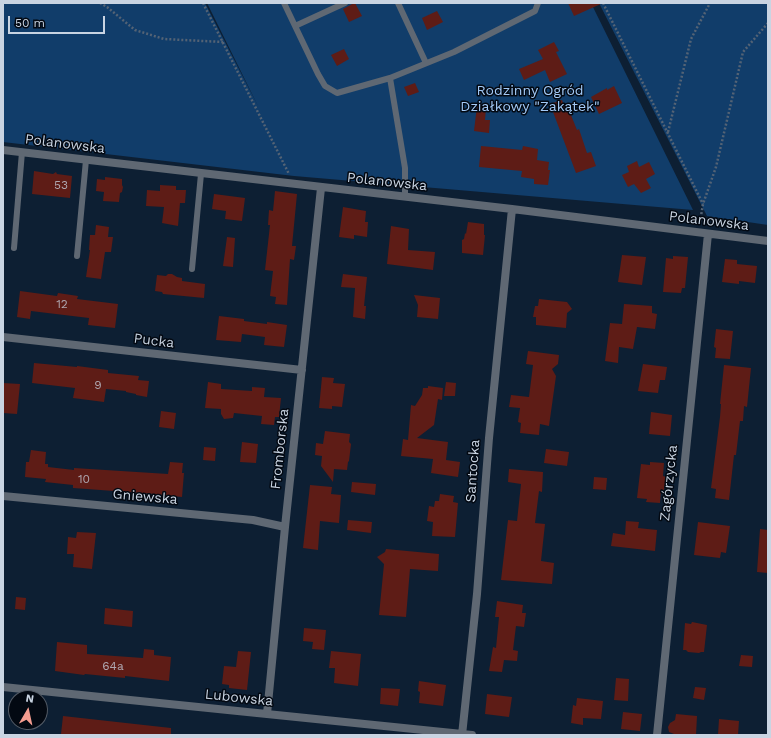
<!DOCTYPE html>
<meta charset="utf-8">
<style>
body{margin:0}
#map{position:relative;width:771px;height:738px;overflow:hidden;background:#0d1f33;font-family:"Work Sans",sans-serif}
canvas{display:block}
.frame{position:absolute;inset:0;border:4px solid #c9d4e2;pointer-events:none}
.north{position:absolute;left:8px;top:690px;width:40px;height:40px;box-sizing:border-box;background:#030912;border:1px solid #525a65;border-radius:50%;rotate:9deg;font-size:11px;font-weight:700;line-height:16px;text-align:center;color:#c9d4e2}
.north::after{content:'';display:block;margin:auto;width:14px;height:18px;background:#f59d90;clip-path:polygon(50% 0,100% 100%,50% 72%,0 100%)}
.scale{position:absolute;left:8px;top:16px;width:97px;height:18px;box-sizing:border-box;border:2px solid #c9d4e2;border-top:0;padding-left:5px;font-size:12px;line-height:14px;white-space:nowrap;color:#c9d4e2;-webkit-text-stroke:3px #030912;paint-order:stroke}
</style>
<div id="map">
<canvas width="771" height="738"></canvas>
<div class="frame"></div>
<div class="north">N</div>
<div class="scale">50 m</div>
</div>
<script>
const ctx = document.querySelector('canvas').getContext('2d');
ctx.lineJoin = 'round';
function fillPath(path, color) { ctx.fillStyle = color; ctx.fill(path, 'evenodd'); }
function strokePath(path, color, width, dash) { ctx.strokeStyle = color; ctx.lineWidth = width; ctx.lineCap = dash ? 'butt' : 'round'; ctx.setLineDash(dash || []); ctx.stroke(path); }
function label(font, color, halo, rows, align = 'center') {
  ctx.font = font + ' "Work Sans",sans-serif'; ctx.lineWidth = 3; ctx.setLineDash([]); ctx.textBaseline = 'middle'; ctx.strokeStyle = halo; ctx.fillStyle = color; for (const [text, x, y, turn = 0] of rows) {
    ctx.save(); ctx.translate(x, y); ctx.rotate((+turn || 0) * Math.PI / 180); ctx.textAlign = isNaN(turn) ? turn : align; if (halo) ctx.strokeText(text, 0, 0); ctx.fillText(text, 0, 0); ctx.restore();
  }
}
fillPath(new Path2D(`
 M3,3H205L258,106L207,3H591L693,210L294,176L3,142Z
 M599,3H768V225L707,216Z`), '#113d6a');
fillPath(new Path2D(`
 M354,3H355L362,16L349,22L343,9Z
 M568,3H603L574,16Z
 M437,11L443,22L427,30L422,18Z
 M554,42L559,51L556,52L567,74L550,82L545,70L524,80L519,69L543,59L538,50Z
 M344,49L349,59L337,66L331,55Z
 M415,83L419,92L408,96L404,87Z
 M614,86L622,103L599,114L591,97L607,88V90Z
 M562,100L566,111L569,110L577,130L579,129L587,153L591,152L596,166L576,173L550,104Z
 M477,106L486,108L485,120H490L489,133L474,131Z
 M481,146L522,150L523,146L538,149L537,160L549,162L548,170H550L548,185L534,184V179L521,177L522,171L479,167Z
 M637,161L639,167L649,162L655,174L646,179L651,188L641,193L634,184L628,187L622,175L629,172L627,166Z
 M34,171L53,174L56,172L57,174L72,176L70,198L32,194Z
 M105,177L122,179V185L123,187L122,192L120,193L119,202L103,201L104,192L96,191L97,179L105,180Z
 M160,185L176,186V190H186L185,203H180L178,226L162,223L164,207L146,206L147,190L160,191Z
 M275,191L297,194L292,246H296L294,260L290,259L287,305L275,304L276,297L270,296L273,271L265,270L270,225H268L269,210L273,211Z
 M214,194L245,198L242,221L225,219L226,211L212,209Z
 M343,207L366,211L365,222H368L367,237L354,235V239L339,237Z
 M468,222L484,224V235H485L483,255L462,253V240L464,239L465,233L466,234Z
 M96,225L109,227L108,237H113L111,252H105L101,279L86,277L90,250H89L90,235H95Z
 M391,226L409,229L408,250L435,252L433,270L387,264Z
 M227,237L235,238L233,267L223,266Z
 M622,255L646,257L642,285L618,282Z
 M673,256L688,257L685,288H682L681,293L663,292L666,258L673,259Z
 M725,259L737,260V264L757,266L755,283L739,281V284L722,282Z
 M168,274H172L177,277L182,278V281L205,284L204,298L163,294L162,292L155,291L157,275L166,276Z
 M343,274L367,277L364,306H366L365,319L353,317L355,288L341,287Z
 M20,291L57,296L58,293L78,296L77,299L118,304L115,328L88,325L89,318L31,311L30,319L17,317Z
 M414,295L440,298L438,319L417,317L418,305Z
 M539,299L567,302L572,309L567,313L566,328L536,325V317H533L535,306H538Z
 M624,304L652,306V313L657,314L655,329L637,327L633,349L619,347L618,363L605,361L610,323L622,324Z
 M219,316L244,319V321L267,324V322L287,325L284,347L264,345L265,337L242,334L241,342L216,340Z
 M716,329L733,331L730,359L715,358L716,348L714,347Z
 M528,351L559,355L558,364L552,369L556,376L549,426L540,424L539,435L520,433L521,423L518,422L520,408L509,407L511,395L529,397L533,365L526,364Z
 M34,363L77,367V366L108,370V373L139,376L138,380L149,381L147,397L136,395V394L126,392V391L106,389L104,402L73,398L75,388L32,383Z
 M643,364L667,367L665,380H660L658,393L638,391Z
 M724,365L751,368L747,407L744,406L743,421H740L736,455H734L729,500L715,498L716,489L711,488L720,417L721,404H720Z
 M322,377L334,378L333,383L345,384L342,407L332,406V409L319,408Z
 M208,382L221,384V389L252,391V387L265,388L264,397L281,398L279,417H275L274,425L261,424L262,416L234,413L233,418L224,419L221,414V409L205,408Z
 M446,382L456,383L455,396H444Z
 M3,383L20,384L17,414L3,413Z
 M428,386L443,388L442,400L438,399L434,425L417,438L448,442L446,460L460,462L458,477L431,473L433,459L401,456L403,439L408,440L411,405L415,406L422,395L423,388H428Z
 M161,411L176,413L174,429L159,427Z
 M651,412L672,415L670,436L649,434Z
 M325,431L350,434L349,442L351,444L349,461L348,462L347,470L334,469L333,482L321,466L322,456L315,455L316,443L323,444Z
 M242,442L258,444L256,463L240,462Z
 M204,447L216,448L215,461L203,460Z
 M546,449L569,452L567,466L544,463Z
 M31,450L46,452L45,464H48V467L74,470V468L168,474L170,462L183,463L182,473H184L182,497L155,494L73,488V485L45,482L46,479L25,477L26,462H29Z
 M650,462L664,463L663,476L666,477L664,490H661L660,503L646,502L647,499L637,498L641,464L650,465Z
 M509,469L543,472L542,492L539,491L535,523L545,524L541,561L554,563L552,584L501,580L508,520L517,521L521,484L508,482Z
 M594,477L607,478L606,490L593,489Z
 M352,482L376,484L375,495L351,492Z
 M310,485L332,487L331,494L341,495L339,523L320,521L318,550L303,548Z
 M440,494L454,496L453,502L458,503L455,537L432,536L433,522L427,521L429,506L434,507L435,501H439Z
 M348,520L372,522L371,533L347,530Z
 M626,521L639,522L638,528L657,530L655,551L611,546L613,533L625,535Z
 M698,522L730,526L726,553L721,552L720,558L694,555Z
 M760,529L768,530V573L757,572Z
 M77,532L96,533L92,569L73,567L74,554H67L68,537L76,538Z
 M386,549L439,554L438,571L410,569L406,617L379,615L384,564L377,557L385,552Z
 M16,597L26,598L25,610L15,609Z
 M497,601L523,605L522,613H526L524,627L516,626L513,650L518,651L517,661L504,660L502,672L489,671L493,647L496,648L499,617H495Z
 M105,608L133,611L132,627L104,624Z
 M692,622L707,625L704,652H701L699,653L688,652L686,650H683L685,623L691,624Z
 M304,628L326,630L324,650L312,649L313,642L303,641Z
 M57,642L87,645V654L143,658L144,649L154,650V655L171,657L169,681L125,676V678L85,674L84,675L55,671Z
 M238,651L251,652L247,690L229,688V685L222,684L224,666L236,667Z
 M331,651L361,654L358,686L334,683L335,668H329Z
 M741,655L753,656L752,667L739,666Z
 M616,678L629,679L628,701L614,700Z
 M419,681L446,685L443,706L419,703L420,692L418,691Z
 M695,687L706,688L704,700L693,698Z
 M381,688L400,689L398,706L380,704Z
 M487,694L512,697L509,717L485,714Z
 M577,698L603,701L601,719L583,718V725L571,723L573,705L576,706Z
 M623,712L642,714L640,731L621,729Z
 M676,714L697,716L696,735L674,734L669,732L668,727L670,723L675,720Z
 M63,716L171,728V735L61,734Z
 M719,719L739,721L738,735H718Z`), '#5e1c16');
strokePath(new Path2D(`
 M100,3L107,7L135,30L164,39L223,42
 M203,3L289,174
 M603,3L703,204
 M668,132L691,39L710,3
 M700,222L703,204L716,167L743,52L768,23`), '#546375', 2.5, [2, 2]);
strokePath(new Path2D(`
 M284,3L318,74L325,86L337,93L390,78L454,52L535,11L538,3
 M398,3L426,63
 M295,26L345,3
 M390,78L405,168V197
 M14,248L22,152
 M77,256L86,160
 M192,269L201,174`), '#5f6873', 6);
strokePath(new Path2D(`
 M3,150L512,209L768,241
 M3,337L302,370
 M3,496L253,520L285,527
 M3,687L472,735
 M267,714L285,527L321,188
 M462,735L477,594L489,438L512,209
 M657,735L708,234`), '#5f6873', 8);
label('12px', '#aea6af', null, [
 ["53",61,185],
 ["12",62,304],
 ["9",98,385],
 ["10",84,479],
 ["64a",113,666]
]);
label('14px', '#a3caf7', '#030912', [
 ["Rodzinny Ogród",530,91],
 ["Działkowy \"Zakątek\"",530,107]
]);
label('14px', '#c9d4e2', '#030912', [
 ["Polanowska",65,144,7],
 ["Polanowska",387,182,6],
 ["Polanowska",709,221,7],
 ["Pucka",154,341,7],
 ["Fromborska",280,449,-84],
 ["Santocka",473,471,-86],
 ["Zagórzycka",669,483,-84],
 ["Gniewska",145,497,5],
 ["Lubowska",239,698,6]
]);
</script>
